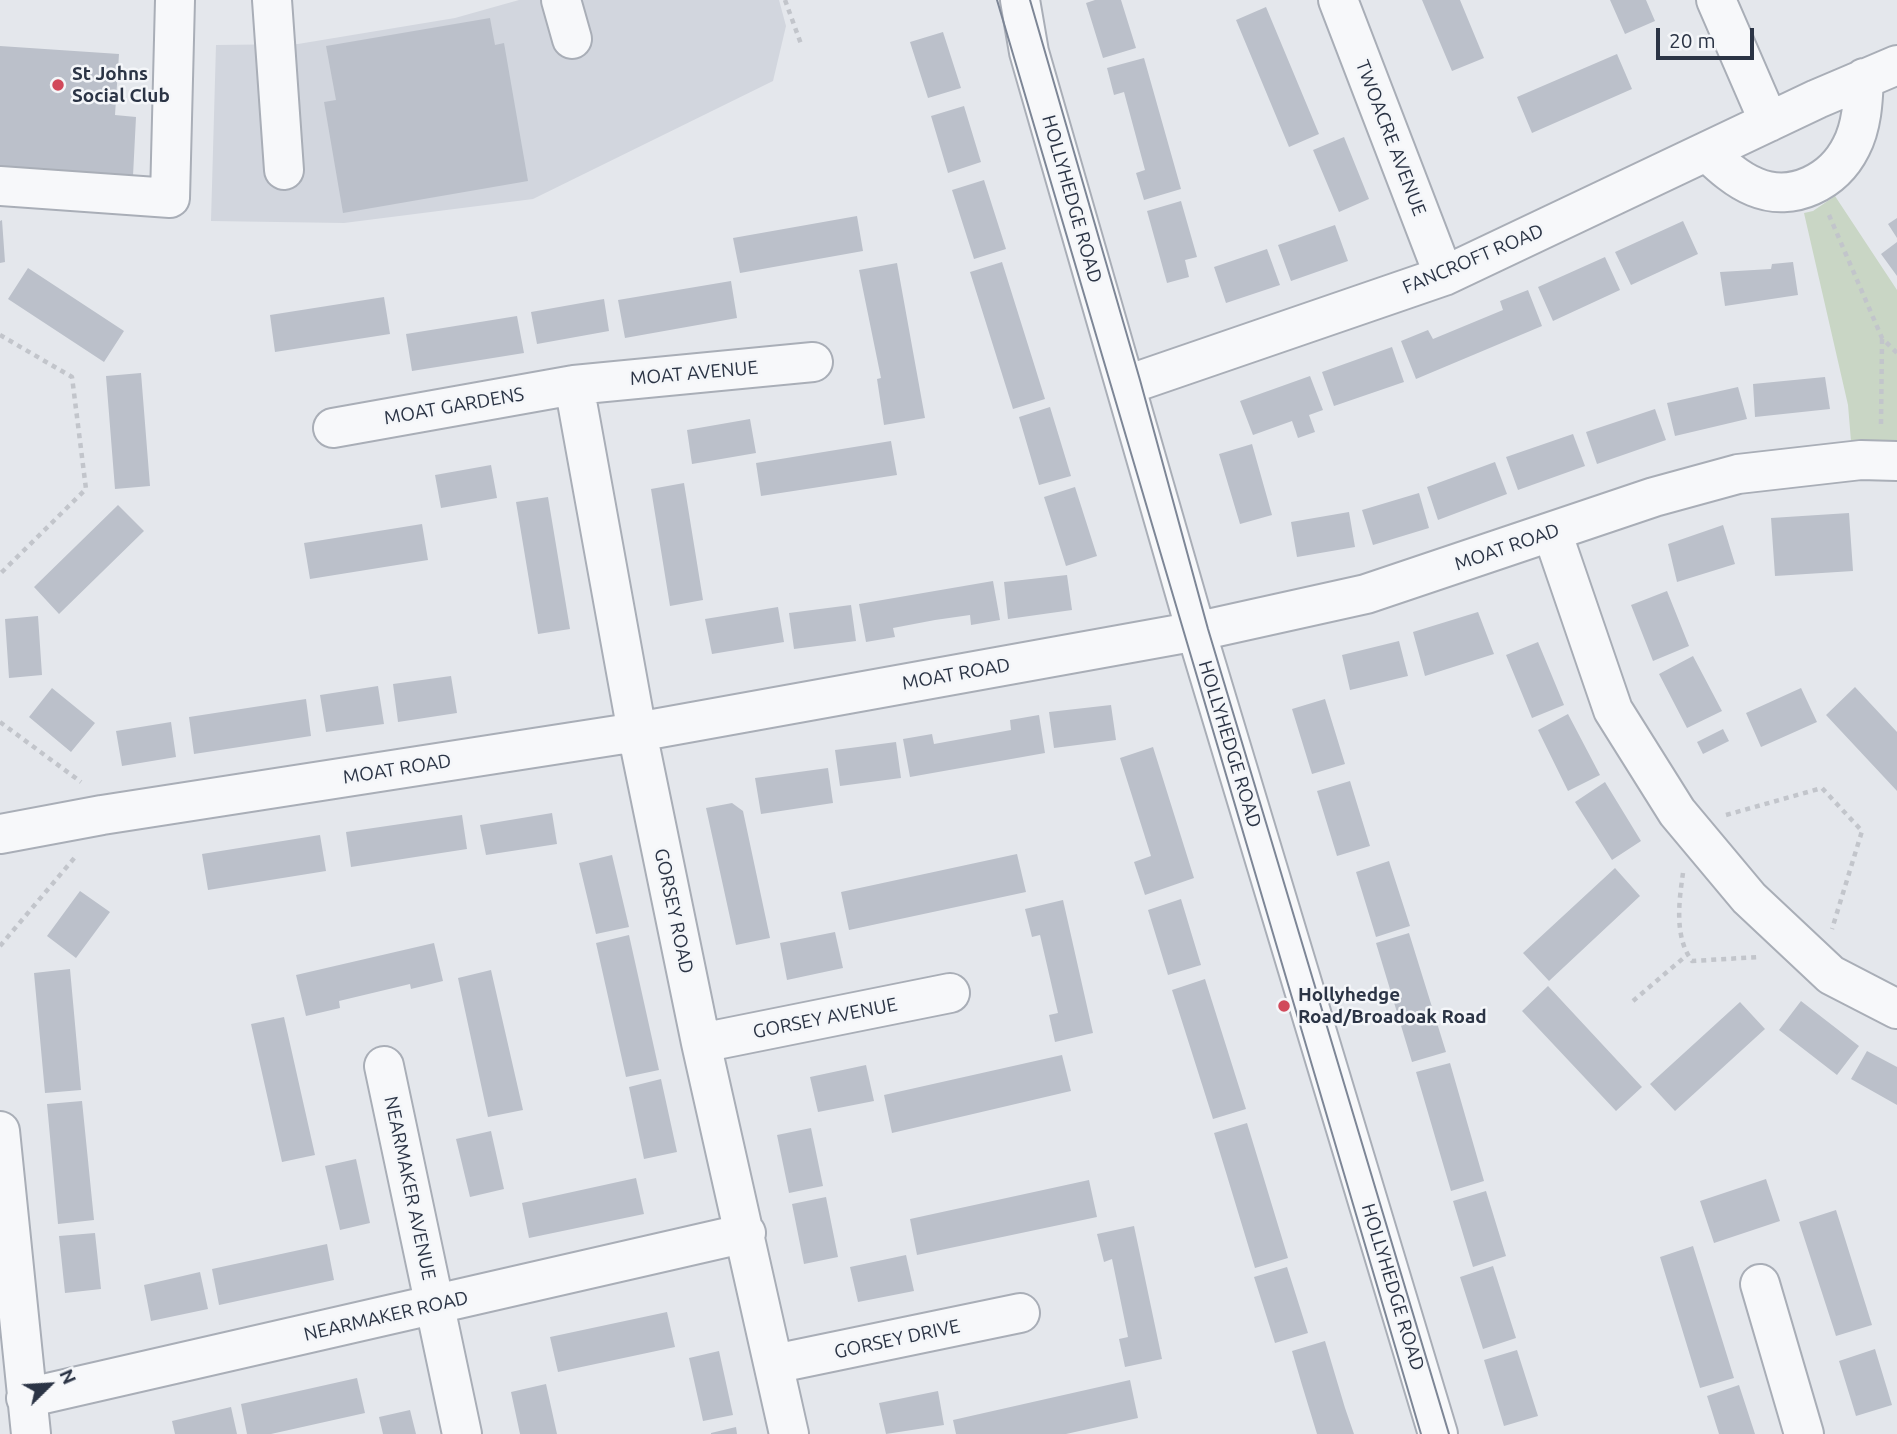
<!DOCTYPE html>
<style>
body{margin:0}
#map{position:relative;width:1897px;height:1434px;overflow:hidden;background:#e4e7ec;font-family:Ubuntu,sans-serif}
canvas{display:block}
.north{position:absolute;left:14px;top:1350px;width:70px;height:70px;-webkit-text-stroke:5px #f4f6f9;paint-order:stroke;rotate:66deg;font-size:19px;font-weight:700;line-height:28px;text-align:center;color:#2b3445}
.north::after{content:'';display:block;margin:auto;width:24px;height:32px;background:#2b3445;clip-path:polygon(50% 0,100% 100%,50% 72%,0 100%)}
.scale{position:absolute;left:1656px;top:28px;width:98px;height:32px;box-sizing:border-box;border:4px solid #2b3445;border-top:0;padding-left:9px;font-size:21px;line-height:24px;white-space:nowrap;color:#2b3445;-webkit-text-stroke:5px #f4f6f9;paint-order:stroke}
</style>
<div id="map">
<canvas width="1897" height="1434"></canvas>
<div class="north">N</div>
<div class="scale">20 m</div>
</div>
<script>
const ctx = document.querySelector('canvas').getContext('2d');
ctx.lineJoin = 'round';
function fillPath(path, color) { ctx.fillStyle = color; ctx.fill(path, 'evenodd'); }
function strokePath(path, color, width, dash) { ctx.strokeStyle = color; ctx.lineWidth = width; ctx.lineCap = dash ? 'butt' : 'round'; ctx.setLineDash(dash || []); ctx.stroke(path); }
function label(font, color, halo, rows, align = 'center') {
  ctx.font = font + ' Ubuntu,sans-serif'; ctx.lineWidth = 5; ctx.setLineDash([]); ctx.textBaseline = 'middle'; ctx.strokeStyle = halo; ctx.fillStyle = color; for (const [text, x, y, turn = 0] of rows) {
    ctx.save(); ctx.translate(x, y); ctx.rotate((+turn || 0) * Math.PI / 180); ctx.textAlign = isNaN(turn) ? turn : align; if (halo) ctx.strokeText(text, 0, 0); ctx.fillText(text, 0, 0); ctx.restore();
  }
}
fillPath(new Path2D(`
 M519,0H779L786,26L773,81L533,199L344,223L211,221L216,45L298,44L455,18Z`), '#d2d6de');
fillPath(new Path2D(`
 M1835,196L1897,290V441H1851L1848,405L1804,213L1813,211Z`), '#c9d6c5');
fillPath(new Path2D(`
 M1095,0H1121L1136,48L1103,58L1086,3Z
 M1422,0H1460L1484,58L1452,71Z
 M1610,0H1646L1655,21L1625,34Z
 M1266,7L1319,134L1289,147L1236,20Z
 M490,18L495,45L504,43L528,181L343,213L324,102L336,100L326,46Z
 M943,32L961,88L928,98L910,42Z
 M0,46L119,54L115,115L136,117L133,176L72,172V183L0,178Z
 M1617,54L1632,89L1532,133L1517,97Z
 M1144,58L1181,189L1144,200L1136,173L1145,170L1124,92L1114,95L1107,68Z
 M964,106L981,162L948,173L931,116Z
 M1344,137L1369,199L1339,212L1313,150Z
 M984,180L1006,249L974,259L952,190Z
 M1181,201L1197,257L1185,260L1189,277L1167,283L1147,211Z
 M857,216L863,251L740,273L733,238Z
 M1897,218V238L1888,224Z
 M2,220L5,262L0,263V221Z
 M1683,221L1698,254L1631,285L1615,252Z
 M1335,225L1348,261L1291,281L1278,245Z
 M1897,242V276L1881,254Z
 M1267,249L1280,285L1226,303L1214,267Z
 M1605,257L1620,290L1553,321L1538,287Z
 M1002,262L1045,399L1013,409L970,272Z
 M1793,262L1798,295L1725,306L1720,272L1771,269L1772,264Z
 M897,263L925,418L884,425L877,379L881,378L859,270Z
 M28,268L124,331L104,362L8,299Z
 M731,281L737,318L625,338L618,300Z
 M1528,290L1542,326L1416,379L1401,341L1428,330L1433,339L1503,310L1500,301Z
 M384,297L390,334L275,352L270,315Z
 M604,299L609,331L537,344L531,312Z
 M517,316L524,353L412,371L406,334Z
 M1392,347L1404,382L1334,406L1322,372Z
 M141,373L150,486L115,489L106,376Z
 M1310,376L1323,410L1309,415L1315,432L1298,438L1292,421L1253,435L1240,401Z
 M1825,377L1830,409L1755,417L1753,384Z
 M1738,387L1747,419L1675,436L1667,403Z
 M1050,407L1071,476L1039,485L1019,417Z
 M1655,409L1666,440L1597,464L1586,432Z
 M750,419L756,453L692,464L687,430Z
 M1573,434L1585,466L1518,490L1506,457Z
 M891,441L897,475L761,496L756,463Z
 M1252,444L1272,515L1240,524L1219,454Z
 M1495,462L1507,494L1438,520L1427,487Z
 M491,465L497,498L441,508L435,475Z
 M684,483L703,600L670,606L651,489Z
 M1075,487L1097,556L1066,566L1044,497Z
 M1419,493L1429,528L1373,545L1362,510Z
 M548,497L570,629L538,634L516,502Z
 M118,505L144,531L59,614L34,587Z
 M1349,512L1355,547L1297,557L1291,522Z
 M1849,513L1853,571L1775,576L1771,518Z
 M422,524L428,560L310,579L304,543Z
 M1723,525L1735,564L1677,582L1668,544Z
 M1067,575L1072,610L1008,619L1004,582Z
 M993,581L1000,620L971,625L970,615L935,620L893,628L895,637L866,642L859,604Z
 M1667,591L1689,646L1653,661L1631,605Z
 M851,605L856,641L794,649L789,613Z
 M778,607L784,642L712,654L705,619Z
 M1478,612L1494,654L1425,676L1413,632Z
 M38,616L42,675L9,678L5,619Z
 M1399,641L1408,676L1350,690L1342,655Z
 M1538,642L1564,705L1532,718L1506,655Z
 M1693,656L1722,711L1687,728L1659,674Z
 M451,676L457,713L398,722L393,684Z
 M378,686L384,724L326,732L320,695Z
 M1855,687L1897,732V791L1826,715Z
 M52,688L95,723L71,752L29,717Z
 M1801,688L1817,722L1761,747L1746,713Z
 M306,699L311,736L194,754L189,717Z
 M1325,699L1345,764L1312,774L1292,709Z
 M1111,705L1116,740L1054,748L1049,712Z
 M1568,714L1600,775L1568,791L1538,730Z
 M1039,715L1045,753L910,777L903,739L932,734L934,744L1011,730L1010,720Z
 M171,722L176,757L122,766L116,731Z
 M1723,729L1729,741L1703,754L1697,742Z
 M896,742L901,778L840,786L835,750Z
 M1153,747L1194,878L1145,895L1134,862L1151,856L1120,758Z
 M828,768L833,803L761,814L755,778Z
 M1350,781L1370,846L1337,856L1317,791Z
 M1605,782L1641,841L1612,860L1575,802Z
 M732,803L743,811L770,938L736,945L706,808Z
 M552,813L557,844L486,855L480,825Z
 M462,815L467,849L351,867L346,832Z
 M320,835L326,871L208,890L202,854Z
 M1017,854L1026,892L849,930L841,892Z
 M612,855L629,927L596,934L579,863Z
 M1389,861L1410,926L1376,937L1356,872Z
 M1615,868L1640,896L1549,981L1523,953Z
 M80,891L110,912L76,958L47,936Z
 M1181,899L1201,965L1168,975L1148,910Z
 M1063,900L1093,1033L1055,1042L1049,1015L1058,1013L1040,935L1032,937L1025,909Z
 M835,932L843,968L787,980L780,943Z
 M1409,933L1446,1052L1412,1062L1376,943Z
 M629,935L659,1070L626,1077L596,943Z
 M434,943L443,981L411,989L410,984L339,1001L340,1008L306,1016L296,975Z
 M70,969L81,1090L45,1093L34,973Z
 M491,970L523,1110L488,1117L458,978Z
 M1205,979L1246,1109L1213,1119L1172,990Z
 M1548,986L1642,1087L1616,1111L1522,1011Z
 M1801,1001L1859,1046L1837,1075L1779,1030Z
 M1740,1002L1765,1029L1675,1111L1650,1084Z
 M284,1017L315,1155L282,1162L251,1024Z
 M1867,1051L1897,1067V1105L1851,1079Z
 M1062,1055L1071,1091L892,1133L884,1095Z
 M1450,1063L1484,1181L1451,1191L1416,1072Z
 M866,1065L874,1101L818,1112L810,1077Z
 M661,1079L677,1152L644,1159L629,1087Z
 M82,1101L94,1220L58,1224L47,1104Z
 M1247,1123L1288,1258L1255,1268L1214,1133Z
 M811,1128L823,1186L789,1193L777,1135Z
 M491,1131L504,1189L470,1197L456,1139Z
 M356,1159L370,1223L340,1230L325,1166Z
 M636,1178L644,1214L529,1238L522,1203Z
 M1766,1179L1780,1221L1714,1243L1700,1201Z
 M1089,1180L1097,1217L917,1255L910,1219Z
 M1486,1191L1506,1256L1473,1267L1453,1201Z
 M826,1197L838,1257L804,1264L792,1204Z
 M1836,1210L1872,1325L1836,1336L1799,1222Z
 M1134,1226L1162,1359L1125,1367L1119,1339L1128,1337L1112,1259L1104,1262L1097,1234Z
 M95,1233L101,1289L65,1293L59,1236Z
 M327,1244L334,1280L219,1305L212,1269Z
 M1693,1246L1734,1378L1700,1388L1660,1257Z
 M906,1255L914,1291L858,1302L850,1267Z
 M1493,1266L1516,1338L1483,1349L1460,1277Z
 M1287,1267L1308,1333L1275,1343L1254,1277Z
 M200,1272L208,1309L151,1321L144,1285Z
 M667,1312L675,1347L558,1372L550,1337Z
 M1325,1341L1345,1408L1354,1434H1317L1302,1385L1292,1351Z
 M1875,1349L1892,1405L1856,1416L1839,1361Z
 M1517,1350L1538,1416L1504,1426L1484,1360Z
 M719,1351L733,1415L703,1421L689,1358Z
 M357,1378L365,1413L271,1434H247L241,1404Z
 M1130,1380L1138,1418L1066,1434H956L953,1420Z
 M546,1384L557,1434H520L511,1392Z
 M1739,1385L1755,1434H1719L1707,1396Z
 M938,1391L944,1425L886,1434L879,1403Z
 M231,1407L237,1434H175L172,1421Z
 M410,1410L416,1434H383L379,1417Z
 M736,1427L737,1434H711V1433Z`), '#bbc0ca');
const minor = new Path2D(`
 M272,0L284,170
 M561,0L572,39
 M1020,0L1029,52L1196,631L1438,1434
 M1338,0L1444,276
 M1716,0L1769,122
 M1707,152C1721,165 1737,180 1755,187C1793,203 1834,181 1851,147C1862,126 1863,101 1864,78
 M0,186L170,198L175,0
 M574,385L637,732L701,1043L789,1434
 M1127,385L1444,276L1817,99L1897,65
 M333,428L574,385L813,362
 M1552,532L1613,710L1677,812L1749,898L1831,975L1897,1009
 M0,834L102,815L637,732L1208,629L1366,594L1654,497L1738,474L1861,460L1897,461
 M701,1043L950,993
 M384,1066L462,1434
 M0,1131L31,1434
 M1760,1284L1804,1434
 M774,1364L1020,1313
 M26,1398L746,1233`);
strokePath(minor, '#a9aeb7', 42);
strokePath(new Path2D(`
 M785,0L801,44
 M1829,215L1882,338L1897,353
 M0,335L72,377L86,489L0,574
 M1881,424L1882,339
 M0,722L81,782
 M1726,815L1822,788L1862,831L1832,929
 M1683,873C1679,901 1674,937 1692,961L1759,957
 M0,946L76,856
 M1633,1001L1687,955`), '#c2c5cb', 4.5, [5, 5]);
strokePath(minor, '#f7f8fa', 38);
strokePath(new Path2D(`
 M997,0L1421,1434
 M1030,0L1140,380L1208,629L1449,1434`), '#7d8696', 2);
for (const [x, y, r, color] of [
 [58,85,7,"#d1495b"],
 [1284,1006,7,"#d1495b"]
]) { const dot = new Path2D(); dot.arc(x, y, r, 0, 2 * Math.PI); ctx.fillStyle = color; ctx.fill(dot); strokePath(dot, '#f4f6f9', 2.5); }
label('bold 19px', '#2b3445', '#f4f6f9', [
 ["St Johns",72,74],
 ["Social Club",72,96],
 ["Hollyhedge",1298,995],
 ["Road/Broadoak Road",1298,1017]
], 'left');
label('19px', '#2b3445', '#f4f6f9', [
 ["TWOACRE AVENUE",1391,138,69],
 ["HOLLYHEDGE ROAD",1072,199,74],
 ["FANCROFT ROAD",1473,259,-23],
 ["MOAT AVENUE",694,373,-5],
 ["MOAT GARDENS",454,406,-10],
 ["MOAT ROAD",1507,547,-19],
 ["MOAT ROAD",956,674,-10],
 ["HOLLYHEDGE ROAD",1230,744,73],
 ["MOAT ROAD",397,769,-9],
 ["GORSEY ROAD",674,911,78],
 ["GORSEY AVENUE",825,1018,-11],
 ["NEARMAKER AVENUE",410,1188,78],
 ["HOLLYHEDGE ROAD",1393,1287,73],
 ["NEARMAKER ROAD",386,1316,-13],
 ["GORSEY DRIVE",897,1339,-12]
]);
</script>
